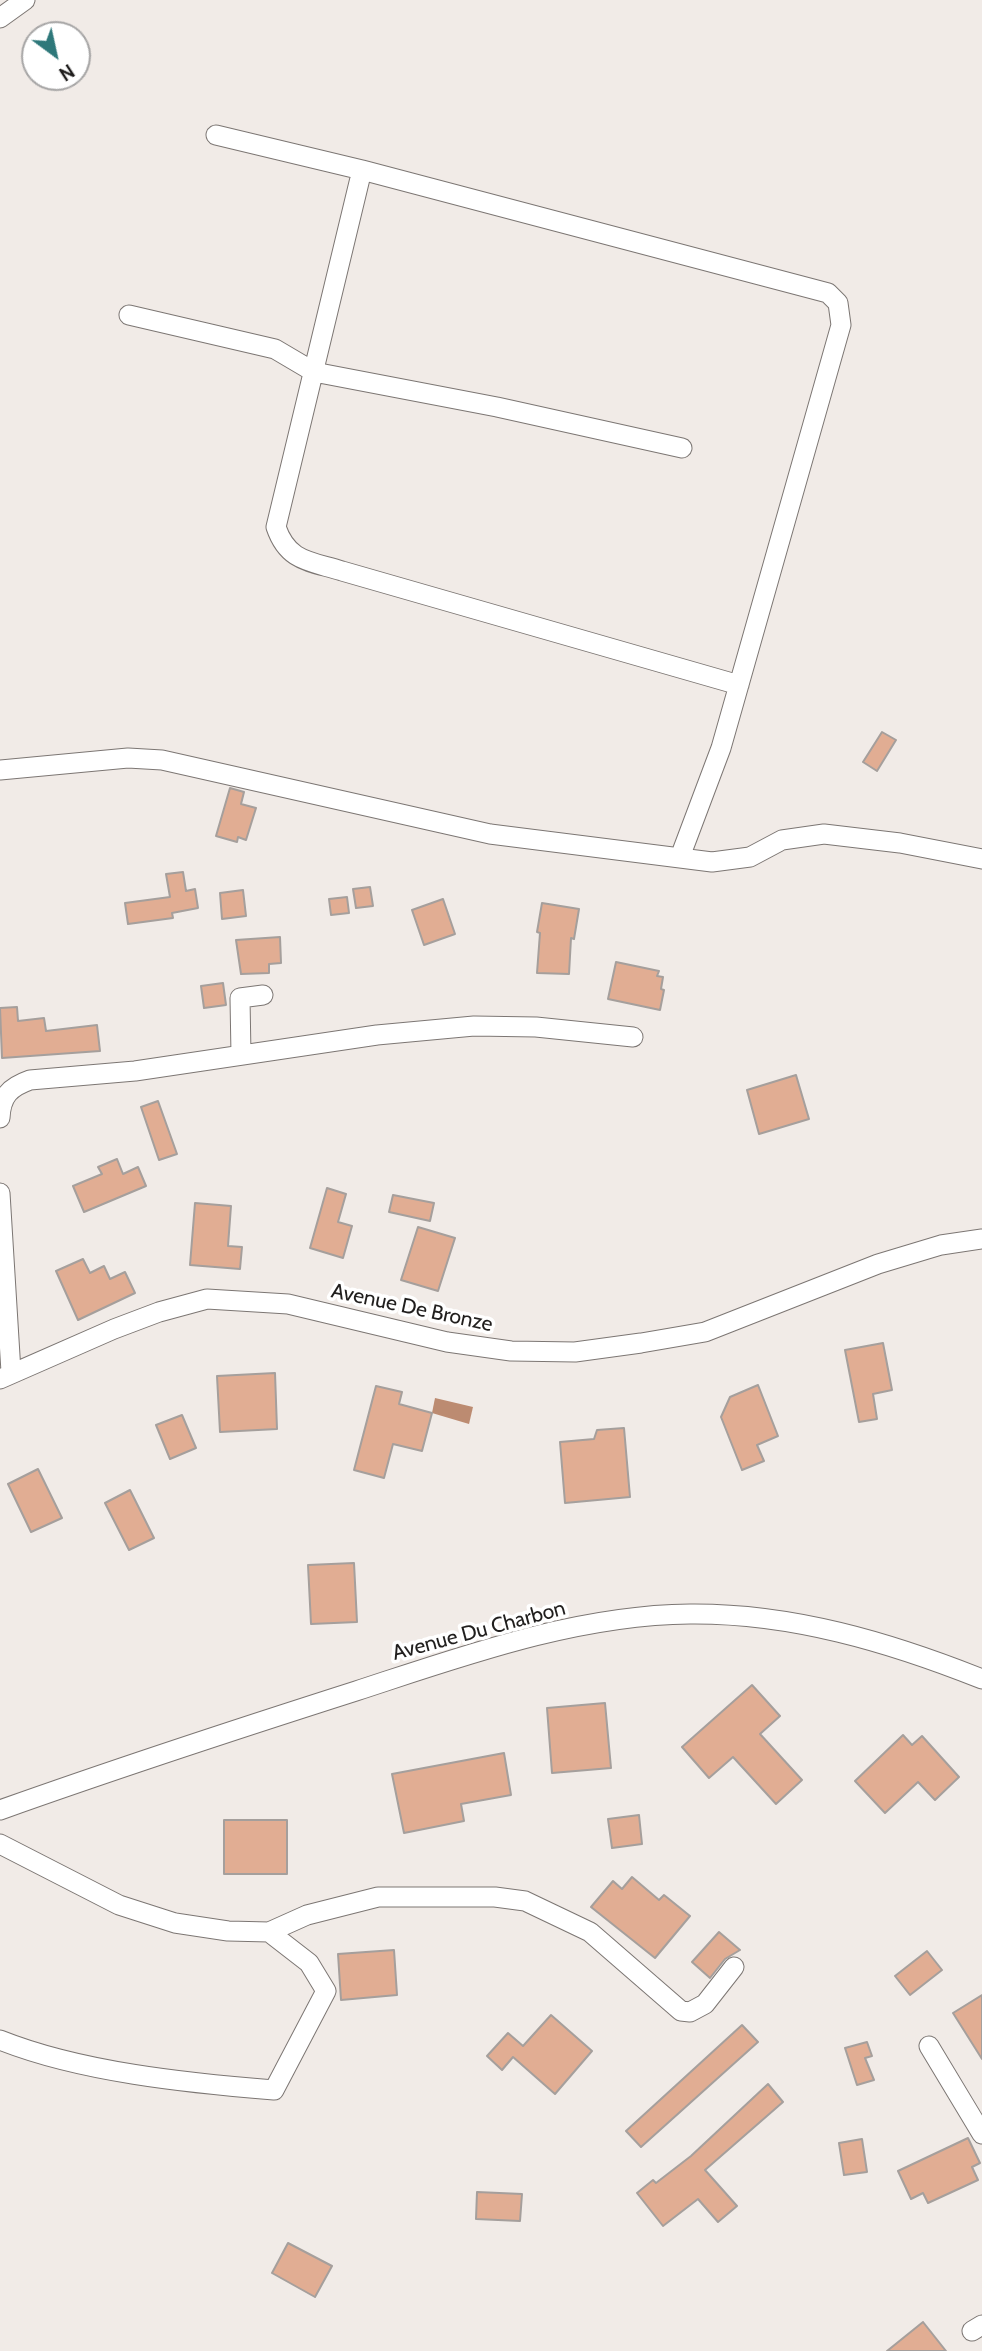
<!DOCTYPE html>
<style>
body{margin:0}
#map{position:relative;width:982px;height:2351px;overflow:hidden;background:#f1ebe7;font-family:Cabin,sans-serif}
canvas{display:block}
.north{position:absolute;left:21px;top:21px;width:70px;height:70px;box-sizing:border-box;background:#fff;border:2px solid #a6a5a5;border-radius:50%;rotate:147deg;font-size:19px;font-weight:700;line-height:28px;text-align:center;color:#201e1d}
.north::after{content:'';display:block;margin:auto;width:24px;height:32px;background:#2e787a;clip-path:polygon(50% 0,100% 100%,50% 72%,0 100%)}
</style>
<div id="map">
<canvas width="982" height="2351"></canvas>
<div class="north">N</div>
</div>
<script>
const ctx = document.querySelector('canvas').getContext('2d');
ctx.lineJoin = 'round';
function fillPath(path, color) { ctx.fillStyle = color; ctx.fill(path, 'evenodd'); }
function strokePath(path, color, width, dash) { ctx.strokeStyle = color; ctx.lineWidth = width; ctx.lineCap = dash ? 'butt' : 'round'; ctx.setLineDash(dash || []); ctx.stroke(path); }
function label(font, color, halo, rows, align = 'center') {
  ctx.font = font + ' Cabin,sans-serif'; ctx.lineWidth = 7; ctx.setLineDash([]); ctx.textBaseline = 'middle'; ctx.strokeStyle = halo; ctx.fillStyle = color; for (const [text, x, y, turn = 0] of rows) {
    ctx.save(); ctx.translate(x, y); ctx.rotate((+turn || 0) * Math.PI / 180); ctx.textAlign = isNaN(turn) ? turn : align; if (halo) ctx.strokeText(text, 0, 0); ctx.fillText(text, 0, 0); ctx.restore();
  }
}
fillPath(new Path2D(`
 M435,1398L473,1407L469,1424L432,1413Z`), '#bc8b71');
const building = new Path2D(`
 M882,732L896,740L877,771L863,762Z
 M230,788L244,792L241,804L256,808L246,840L238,837L237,842L216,836Z
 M183,872L186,891L195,889L198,908L172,913L173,918L128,924L125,903L170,897L166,874Z
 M370,887L373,906L356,908L353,889Z
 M243,890L246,916L222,919L220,893Z
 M347,897L349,913L331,915L329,899Z
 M443,899L455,934L424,945L412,910Z
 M542,903L579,909L574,939L571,938L569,974L537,973L540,933L537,932Z
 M280,937L281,963L269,964V973L241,974L236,940Z
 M616,962L659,971L657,976L663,977L661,989L664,990L660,1010L608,999Z
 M223,983L226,1005L204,1008L201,986Z
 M17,1007L18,1021L44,1018L46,1031L97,1025L100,1051L2,1058L0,1008Z
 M796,1075L809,1119L759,1134L747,1090Z
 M158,1101L177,1154L159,1160L141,1107Z
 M117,1159L123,1174L138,1167L146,1186L84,1212L73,1186L102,1174L98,1167Z
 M327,1188L346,1194L338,1222L352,1226L343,1258L310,1248Z
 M393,1195L434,1203L430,1221L389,1212Z
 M195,1203L231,1206L228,1246L242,1247L240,1269L190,1265Z
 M418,1227L455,1238L438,1291L401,1280Z
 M83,1259L90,1273L104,1266L110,1279L125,1272L135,1293L78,1320L56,1271Z
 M883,1343L892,1390L873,1394L877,1419L859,1422L845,1350Z
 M275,1373L277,1429L220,1432L217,1376Z
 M758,1385L778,1436L757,1445L764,1461L742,1470L721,1417L730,1397Z
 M376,1386L402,1392L399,1404L432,1413L422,1451L393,1444L384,1478L354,1470Z
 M182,1415L196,1448L170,1459L156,1425Z
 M624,1428L630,1497L565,1503L560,1442L594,1439L597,1430Z
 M38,1469L62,1518L31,1532L8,1484Z
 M130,1490L154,1538L129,1550L105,1503Z
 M354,1563L357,1622L311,1624L308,1565Z
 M752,1685L780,1716L760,1734L802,1780L776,1804L733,1757L709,1778L682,1747Z
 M605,1703L611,1768L552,1773L547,1708Z
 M903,1735L912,1745L922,1736L959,1777L935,1800L918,1782L885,1813L855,1781Z
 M504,1753L511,1795L461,1804L464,1821L404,1833L392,1774Z
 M639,1815L642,1844L612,1848L608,1819Z
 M224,1820H287V1874H224Z
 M632,1877L659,1900L664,1895L690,1916L655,1958L591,1907L613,1881L622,1889Z
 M719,1932L740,1950L725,1959L710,1978L692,1962Z
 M394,1950L397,1995L341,2000L338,1954Z
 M927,1951L942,1970L910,1995L895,1976Z
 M982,1995V2059L953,2013Z
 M551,2015L592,2051L555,2094L513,2057L502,2070L487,2056L508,2033L523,2046Z
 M742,2025L758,2042L641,2147L626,2131Z
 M867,2042L872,2056L865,2058L874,2080L857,2085L845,2048Z
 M768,2084L783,2102L705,2170L737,2206L718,2222L698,2199L663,2226L637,2193L653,2180L656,2183L691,2156Z
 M968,2138L980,2163L972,2167L978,2180L928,2203L923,2193L911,2199L898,2171Z
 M862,2139L867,2172L844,2175L839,2143Z
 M477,2192L522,2194L520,2221L476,2219Z
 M288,2243L332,2266L315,2297L272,2273Z
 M923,2322L946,2351H887Z`);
fillPath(building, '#e1ad93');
strokePath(building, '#a59f9c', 2);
const street = new Path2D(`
 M0,18L25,0
 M216,135L362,170L828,293L838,303L841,325L721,748L680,857
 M362,170L276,527C288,562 310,561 342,571L739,685
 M129,315L275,349L314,372L497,407L682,448
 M0,770L128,758L162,760L490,834L712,862L750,857L782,840L824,834L900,843L982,859
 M241,1055L240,998L263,995
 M0,1118C1,1096 10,1087 30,1080L135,1071L377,1035L474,1026L536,1027L633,1037
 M0,1193L11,1372
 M0,1379L114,1329L159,1312L207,1299L288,1304L447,1342L511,1351L575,1352L641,1343L705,1332L878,1264L941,1245L982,1239
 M0,1810C118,1768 237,1729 356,1691C463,1656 576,1615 690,1614C791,1613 889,1642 982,1679
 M0,1844L119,1905L175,1923L228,1931L269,1932L307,1915L378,1897H495L525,1901L590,1932L681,2011L690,2012L705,2004L734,1967
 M0,2040C80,2072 187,2083 274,2090L326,1991L309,1963L269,1932
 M929,2046L982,2134
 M972,2331L982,2325`);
strokePath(street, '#7c7673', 21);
strokePath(street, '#fff', 19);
label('21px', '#201e1d', '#fff', [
 ["Avenue De Bronze",412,1308,12],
 ["Avenue Du Charbon",479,1631,-15]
]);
</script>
